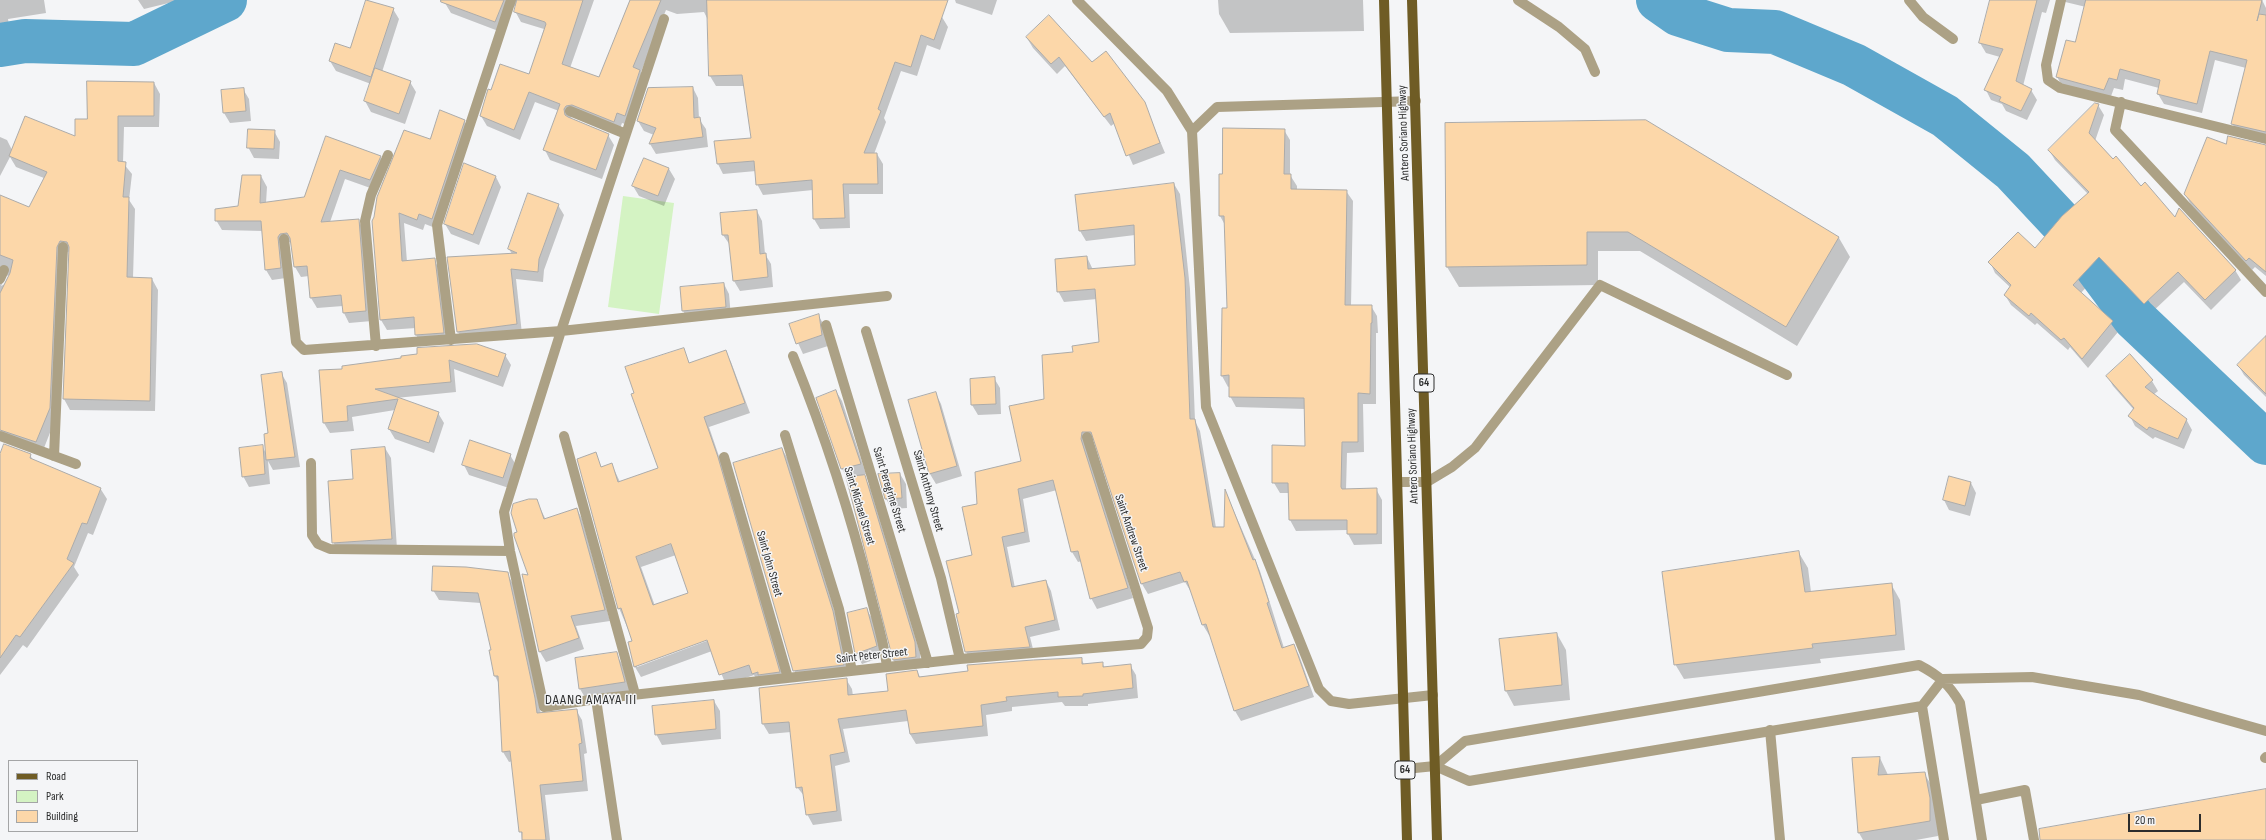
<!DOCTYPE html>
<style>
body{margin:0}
#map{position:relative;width:2266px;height:840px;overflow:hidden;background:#f4f5f7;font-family:"Sofia Sans Condensed",sans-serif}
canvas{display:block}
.legend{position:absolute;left:8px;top:760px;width:130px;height:72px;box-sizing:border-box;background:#f4f5f7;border:1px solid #a4a5a6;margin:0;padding:5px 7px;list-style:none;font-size:12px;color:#2c2d2d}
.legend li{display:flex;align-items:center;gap:8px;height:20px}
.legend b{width:20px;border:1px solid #a4a5a6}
.scale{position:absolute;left:2128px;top:814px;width:73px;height:18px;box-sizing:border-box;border:2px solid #2c2d2d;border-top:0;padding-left:5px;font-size:12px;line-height:14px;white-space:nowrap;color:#2c2d2d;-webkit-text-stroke:3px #f4f5f7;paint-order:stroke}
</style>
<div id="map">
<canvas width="2266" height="840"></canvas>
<ul class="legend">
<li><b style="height:5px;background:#6f5c25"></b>Road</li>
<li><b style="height:11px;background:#d4f3c3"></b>Park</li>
<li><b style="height:11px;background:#fcd7a9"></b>Building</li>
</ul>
<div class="scale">20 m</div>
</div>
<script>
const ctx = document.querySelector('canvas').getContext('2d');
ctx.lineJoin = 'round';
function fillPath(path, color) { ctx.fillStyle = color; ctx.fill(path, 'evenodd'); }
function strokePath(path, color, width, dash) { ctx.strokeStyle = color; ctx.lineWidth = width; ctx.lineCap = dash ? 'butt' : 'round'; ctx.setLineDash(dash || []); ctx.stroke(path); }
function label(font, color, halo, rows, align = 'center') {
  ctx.font = font + ' "Sofia Sans Condensed",sans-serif'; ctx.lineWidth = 3; ctx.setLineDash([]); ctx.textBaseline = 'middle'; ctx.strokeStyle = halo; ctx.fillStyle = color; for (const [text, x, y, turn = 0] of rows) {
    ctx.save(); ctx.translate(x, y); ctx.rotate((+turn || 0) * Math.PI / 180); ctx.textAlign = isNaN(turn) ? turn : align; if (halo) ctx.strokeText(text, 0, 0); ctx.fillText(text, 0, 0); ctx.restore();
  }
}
fillPath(new Path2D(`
 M623,196L674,203L659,314L608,307Z`), '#d4f3c3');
fillPath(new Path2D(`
 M0,0H44L46,13L8,19L9,25L0,27Z
 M138,0H181L144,9Z
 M367,0L393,9L399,19L382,72L410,82L416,92L405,124L371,112L365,101L371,84L336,71L330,61L351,49Z
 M446,0H594L570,68L599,79L630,0H884L942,17L948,27L940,50L927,45L917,76L901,71L884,118L886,122L874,154H877L883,164V194H849L850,228L820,229L814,219L813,190L763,195L757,184L756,171L723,174L718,164L752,139L744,86H716L710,76L709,22L704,12L677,14L666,10L641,72L646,81L631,126L622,123L619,131L575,115L569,119L608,135L614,145L602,179L550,160L545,150L559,111L535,102L520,140L487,126L481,116L491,92L529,75L544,29L521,22L515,11L517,5L511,8L501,32L451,13L445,3Z
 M955,0H997L992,15L956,3Z
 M1218,0H1363L1364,31L1230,33L1219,14Z
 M1991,0H2050L2046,13L2042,12L2023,86L2031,90L2037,100L2027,120L2006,111L2002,104L1991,100L1986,90L2000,57L1986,53L1980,43Z
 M2057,0H2262L2266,8V141L2238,134L2232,123L2246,68L2215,60L2202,113L2164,104L2158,94L2159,88L2125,79L2123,90L2114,88L2110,99L2063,87L2057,77L2076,43L2086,7Z
 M1027,38L1092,63L1144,103L1165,153L1133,165L1115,123L1111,126L1065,66L1057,74L1033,48Z
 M154,83L160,94L159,127H124L123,163L132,174L129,200L135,209L133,278L152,279L158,290L155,411L70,410L64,399L70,251L64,254L55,420L42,453L8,441L0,430V196L30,208L44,178L16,167L10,157L0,176V137L7,140L12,150L76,138L88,120ZM10,275L7,283L1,286L6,276Z
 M693,88L698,98L699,119L706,129L708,147L656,154L650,144L654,135L644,131L638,121Z
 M243,89L249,99L251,121L230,123L224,113L222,91Z
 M2098,105L2104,115L2095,141L2175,219L2235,270L2241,280L2211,310L2184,282L2150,314L2105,266L2081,293L2113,322L2118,332L2088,368L2070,347L2068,350L2037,323L2035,325L2011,305L2005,295L2011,288L1995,273L1990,262L2036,250L2088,194L2055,160L2049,150Z
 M464,121L470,131L438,229L425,224L423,230L404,223L407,262L434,260L440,270L449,343L422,345L416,335V328L387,330L381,320L373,222L430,140Z
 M1646,121L1839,238L1850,257L1797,346L1640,251H1598V285L1459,287L1447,267Z
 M1284,130L1290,140V175L1297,186V190L1346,191L1353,201L1351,306H1371L1377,316L1378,333H1376V404H1363L1364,452L1347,453L1346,490L1376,489L1382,500V544L1354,545L1348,534V530L1296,531L1290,520V493H1280L1274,483L1306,447L1305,409L1236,407L1230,396V386L1228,387L1222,376L1223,309H1228L1225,225L1220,216V175H1223Z
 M274,131L280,142L279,159L254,158L248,147Z
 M326,138L380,157L386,167L376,190L345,179L330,222L358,220L364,230L372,321L349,323L344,313L343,306L317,308L311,298L309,276L301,277L295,267L291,243L289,242L286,278L272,280L266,270L263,231L222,230L216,220L239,206L261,176L267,187L266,203L305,198Z
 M2226,146H2266V276L2255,267L2252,270L2191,205L2185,194Z
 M644,159L669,169L675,179L664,206L639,196L633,186Z
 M496,177L501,187L479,245L451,234L445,224Z
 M1174,184L1180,194L1190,289L1195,421L1200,431L1216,528H1225L1226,493L1260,571L1284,648L1293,645L1299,655L1314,697L1241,721L1235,711L1211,634L1209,635L1203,625L1191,592L1185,582L1148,594L1142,584L1094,440L1087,443L1133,598L1097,609L1091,598L1082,561L1078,562L1072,552L1057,490L1023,499L1030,542L1007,547L1015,588L1046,581L1051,591L1060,630L1030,637L1035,657L972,662L966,652L960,613L973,556L979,505L1022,462L1045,399L1074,353L1100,342L1097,299L1064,302L1058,291L1087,257L1093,270L1136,266L1135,235L1086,241L1080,231L1076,195Z
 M558,205L564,215L544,270L543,282L516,279L522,334L463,342L458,332L512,254L509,249Z
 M757,211L762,221L765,254L771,264L773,287L740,291L734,281L730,245L723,235Z
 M724,284L729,294L731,317L689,321L683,311L681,288Z
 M818,315L824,325L828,346L803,354L790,325Z
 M2266,337V397L2244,375L2238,365Z
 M683,350L690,364L726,352L731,362L750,413L709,427L723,468L785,682L759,684L754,675L726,685L712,651L641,677L635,667L630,642L633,641L619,608L595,454L602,468L612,465L620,482L659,469L635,393ZM676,555L689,593L655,606L641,567ZM712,638V639L637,667V665Z
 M418,355H505L511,365L503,387L454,369L456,392L396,398L438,413L444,423L434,453L395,439L389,429L395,410L352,417L354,431L330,433L324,423L343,367Z
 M2130,356L2152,381L2158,391L2153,395L2186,419L2192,430L2184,449L2155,437L2153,439L2135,426L2130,416L2134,410L2113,386L2107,376Z
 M281,373L287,383L300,467L273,470L268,461L270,484L249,487L243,476L262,446L267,455Z
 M994,378L1000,388L1001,414L978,415L972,405Z
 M836,391L842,401L866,474L863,475L870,487L920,653L921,667L899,670L893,659L848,479L842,469L817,398Z
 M936,394L941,404L962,476L936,484L930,474Z
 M385,448L391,458L397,549L339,552L333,542L354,479Z
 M782,449L788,459L838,622L849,675L800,681L794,670L734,464Z
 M30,455L33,460L100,488L107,499L93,535L88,533L74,567L79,575L27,648L23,645L0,675V457Z
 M510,455L516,465L509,488L469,475L464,465Z
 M900,474L906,484L907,508L892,509L886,499Z
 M1950,477L1971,483L1976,493L1970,516L1949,510L1944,500Z
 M536,500L546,520L577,509L582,519L610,621L576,626L584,649L546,662L540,652L523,575L529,576L519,532Z
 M1799,553L1808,568L1811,592L1891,584L1900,600L1905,650L1820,659L1821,663L1684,679L1675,664Z
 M507,573L513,584L541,714L576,710L582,720L587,753L584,754L588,791L545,795L550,840H522L513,761L509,762L503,752L499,684L495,676L493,651L481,603L439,600L433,590Z
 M867,610L873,620L882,657L862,664L856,654Z
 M1557,634L1566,650L1570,700L1514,706L1506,691Z
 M616,654L622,664L630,692L586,699L580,689Z
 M1081,659L1084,664L1102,663L1105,668L1130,665L1136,675L1138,698L1088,704V706H1065L1062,702L1012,707V711L986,715L988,736L916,744L910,734L908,721L843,729L850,762L835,766L842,821L813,825L807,814L805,797L797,787L791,732L769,734L763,724L760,688L846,679L852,689L853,696L889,692L917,671L920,677Z
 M714,701L720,711L721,739L662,745L656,734Z
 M1880,758L1888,775L1924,773L1933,788L1938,814V836L1916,840H1863L1859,833Z`), '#0003');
strokePath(new Path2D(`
 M1658,0L1678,14L1728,30L1775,32L1854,65L1945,116L2013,171L2071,233L2134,318L2266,443
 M0,45L25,41L134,44L225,0`), '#5ea7cc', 44);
const building = new Path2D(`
 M366,0L394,8L371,77L329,61L335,43L350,48Z
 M441,0H504L495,22L441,2Z
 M517,0H583L562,64L599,77L630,0H661L633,67L640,70L625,116L617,113L614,122L572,105L566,106L564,109L565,115L568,117L609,134L596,170L543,150L560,104L529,92L514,130L480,116L488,89L491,90L500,64L529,74L546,24L545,22L514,12Z
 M707,0H948L934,40L921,35L911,67L895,62L878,109L881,111L864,153H877L878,184H843L845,218L813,219L812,180L756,185L754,161L717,164L714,141L751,138L742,75L709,76Z
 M1990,0H2037L2016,81L2032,89L2021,111L1999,101L2001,97L1984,90L2003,49L1979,43Z
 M2086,0H2262L2257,21L2259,14L2266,15V132L2231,124L2247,60L2210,51L2197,104L2157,94L2160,80L2120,69L2117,80L2109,78L2104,90L2056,77L2066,40L2075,42Z
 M1049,15L1092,62L1106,51L1145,102L1160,143L1126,156L1110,113L1104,117L1059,57L1051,64L1026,37Z
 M375,68L411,81L399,114L364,101Z
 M87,81L154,82V116H118V161L126,162L123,197H129L127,277L152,278L150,401L63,399L69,247L67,242L60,241L57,247L50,408L36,442L0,430V293L10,273L13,260L0,255V195L29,207L47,172L9,156L25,116L75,136V119H87Z
 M693,87L694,118L700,117L703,137L649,144L656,128L637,121L648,88Z
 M244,88L246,111L223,113L221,90Z
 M2095,103L2099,104L2089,133L2113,159L2116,156L2141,186L2145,182L2175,217L2179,208L2236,270L2205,300L2178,272L2144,304L2099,257L2073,285L2113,321L2082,359L2064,338L2061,340L2031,313L2029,316L2004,295L2011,285L1988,262L2018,232L2035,248L2062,216L2089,192L2048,150Z
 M440,110L465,120L432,219L419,214L417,220L399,213L402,261L435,258L444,333L415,335L414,317L380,320L372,221L374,217L377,197L404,130L430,139Z
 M1646,120L1839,237L1786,327L1628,232H1587V265L1446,267L1445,123Z
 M1223,128L1285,129L1284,174H1291V189L1347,190L1345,305H1372V323H1371L1370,394L1358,393V442H1342L1341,487L1342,489L1377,488V534H1347V520H1289L1288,483H1272V445L1305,446L1304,398L1229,397V375L1221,376L1222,308H1227L1224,216H1219V174H1222Z
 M248,129L275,130L274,149L247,148Z
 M326,136L381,156L370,180L340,170L321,222L359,219L366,311L343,313L341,295L310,298L307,266L294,267L290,238L287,233L280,234L278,237L281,268L265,270L261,221H215V209L238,206L242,175H261L260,203L304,197Z
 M2228,136L2266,145V272L2249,258L2246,261L2184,194L2207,137L2226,144Z
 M644,158L669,168L658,196L632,186Z
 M464,163L496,176L473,235L444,224Z
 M1174,183L1185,278L1190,419H1195L1213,527H1224L1225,489L1253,560L1255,559L1269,602L1267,603L1282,648L1294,644L1309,686L1234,711L1206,624L1202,625L1187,581L1184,582L1180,572L1141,584L1091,432H1082L1081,439L1128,588L1090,599L1078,551L1071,552L1053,480L1018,489L1025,532L1002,537L1012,587L1046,580L1055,620L1025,627L1030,647L965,652L956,614L959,613L946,561L972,555L962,507L977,504L975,472L1021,461L1009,406L1044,399L1042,355L1073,352L1072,346L1099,342L1095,289L1057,292L1055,259L1087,256L1088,269L1135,265L1134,225L1079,231L1075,195Z
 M528,193L559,204L539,259L538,272L511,269L517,324L457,332L447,257L517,253L508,249Z
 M757,210L760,254L766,253L768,277L733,281L728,235H722L720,213Z
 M724,283L726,307L682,311L680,287Z
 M819,314L822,335L796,344L789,324Z
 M2266,336V394L2237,365Z
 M477,344L506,354L498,377L449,360L451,382L375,389L439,412L429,443L388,429L398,399L347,406L348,421L323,423L319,370L342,369V366L401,358V356L417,354V348Z
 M684,348L689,363L726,350L745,403L704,417L718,457L780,672L758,675V672L752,674L749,665L719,675L707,640L634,667L628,642L632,641L621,608L618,609L577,459L596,452L601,467L612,463L618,482L658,468L631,394L634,393L625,367ZM671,544L688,593L653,605L636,557Z
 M2130,354L2153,380L2145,387L2187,419L2178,439L2149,427L2147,430L2128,416L2134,408L2106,376Z
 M282,372L295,457L266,460L264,434L268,433L261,375Z
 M995,377L996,404L971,405L970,379Z
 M836,390L861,464L841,469L816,398Z
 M936,392L957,466L929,474L908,400Z
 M470,440L511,454L503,478L462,465Z
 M4,444L31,454L30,458L101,488L87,524L82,523L67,559L74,563L20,637L16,635L0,658V454Z
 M263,445L265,474L242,477L239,448Z
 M385,447L392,539L332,543L328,481L353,479L351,450Z
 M782,448L833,611L844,665L793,671L733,463Z
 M900,473L902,498L885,499L878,474Z
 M865,475L915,642L916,657L893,660L846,477Z
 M1949,476L1971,482L1965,506L1943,500Z
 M529,499H537L544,519L577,508L605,610L571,616L579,638L539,652L522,574L528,575L514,536V533L517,532L511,513L513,504Z
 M1799,551L1805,592L1892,583L1896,635L1812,644L1813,648L1674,665L1662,572Z
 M433,566L466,567L508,572L535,698L537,713L577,709L582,743L579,744L583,781L540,785L546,840H522V832H519L510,751L502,752L498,676H494L489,650H491L478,593L432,591Z
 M867,608L877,646L855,654L847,613Z
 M1557,633L1562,685L1505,691L1499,639Z
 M617,652L625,682L579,689L575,658Z
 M1082,658V664L1103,662V667L1131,664L1133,688L1083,694V696L1058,697V692L1006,697L1007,701L981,705L983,726L910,734L906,710L838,719L845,752L830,755L837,811L806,815L802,787L796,788L789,722L762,724L759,688L847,678L848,695L888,691L886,674L917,670L919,677L968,671L967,665L1033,660Z
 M714,700L716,729L655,735L652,706Z
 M1880,757L1878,775L1925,772L1930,798V821L1858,833L1852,758Z
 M2266,789V840H2040L2039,829Z`);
fillPath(building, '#fcd7a9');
strokePath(building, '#acaba9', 1);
strokePath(new Path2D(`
 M1770,730L1780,840
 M2265,758L2266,757
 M1976,800L2025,790L2034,840`), '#aca185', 10);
strokePath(new Path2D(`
 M1077,0L1167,91L1192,131L1206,407L1319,689L1331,701L1349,704L1433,695
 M1518,0L1559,27L1585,49L1595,72
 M1909,0L1923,17L1953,39
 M2061,0L2046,65L2048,80L2060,88L2266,139
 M664,19L561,331L504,512L510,551L544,707L596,699L960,659L1141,644L1147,637L1148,628L1087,437
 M2121,102L2115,130L2266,292
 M570,111L626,134
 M1192,131L1217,107L1416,101
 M284,239L296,342L304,350L561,331L887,296
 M0,279L4,270
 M826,325L928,663
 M866,331L941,578L960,659
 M451,340L437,225L511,0
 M376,346L365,221L371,195L388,155
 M793,356C824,433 850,512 870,593C876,618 884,642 887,667
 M785,435L839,609L852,671
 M0,436L76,464
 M564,436L635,694
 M54,456L63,247
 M724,457L788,678
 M311,463L312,535L318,544L330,549L510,551
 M1398,482H1427L1452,467L1475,448L1600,285L1787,375
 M1943,679L2032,677L2139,695L2266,731
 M596,699L617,840
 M1922,706L1944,840
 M1435,766L1465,741L1919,665C1938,675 1949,684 1960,703L1982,840
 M1405,769L1435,766L1469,781L1922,706L1943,679`), '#aca185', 10);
strokePath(new Path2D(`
 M1384,0L1407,840
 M1412,0L1437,840`), '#6f5c25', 10);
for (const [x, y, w] of [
 [1424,383,20],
 [1405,770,20]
]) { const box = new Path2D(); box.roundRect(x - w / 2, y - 9, w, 18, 3); ctx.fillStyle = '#f4f5f7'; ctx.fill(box); strokePath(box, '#2c2d2d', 1); }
label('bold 11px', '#2c2d2d', null, [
 ["64",1424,383],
 ["64",1405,770]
]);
label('12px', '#2c2d2d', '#f4f5f7', [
 ["Antero Soriano Highway",1404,133,-92],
 ["Antero Soriano Highway",1413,456,-92],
 ["Saint Peregrine Street",889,490,73],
 ["Saint Anthony Street",928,491,74],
 ["Saint Michael Street",859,506,73],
 ["Saint Andrew Street",1131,533,71],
 ["Saint John Street",769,564,74],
 ["Saint Peter Street",872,656,-6]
]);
ctx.letterSpacing = '1px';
label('14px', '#2c2d2d', '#f4f5f7', [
 ["DAANG AMAYA III",591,700]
]);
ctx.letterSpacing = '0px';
</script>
